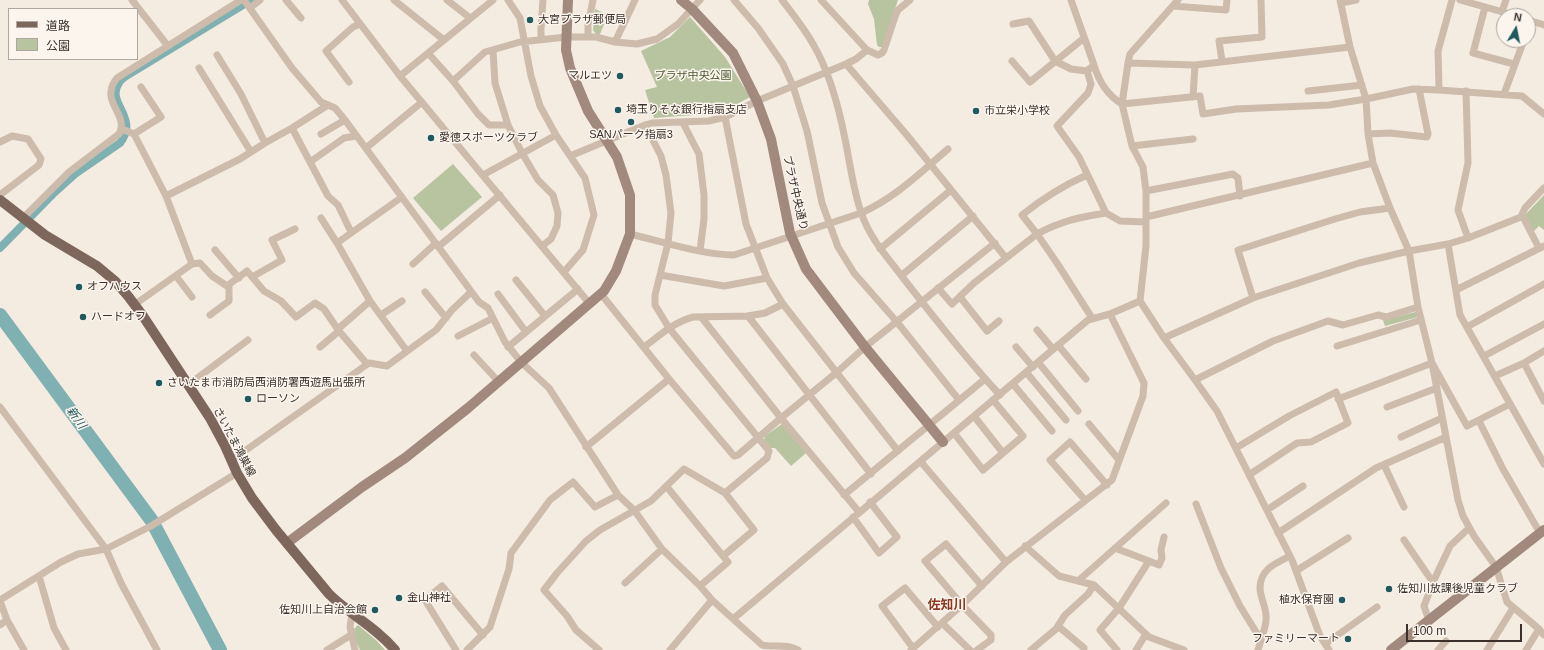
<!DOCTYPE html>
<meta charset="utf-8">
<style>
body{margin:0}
#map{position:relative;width:1544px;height:650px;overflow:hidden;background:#f4ebe1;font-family:Helvetica,"Noto Sans JP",sans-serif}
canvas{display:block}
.legend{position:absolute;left:8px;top:8px;width:130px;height:52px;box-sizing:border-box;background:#fbf5ee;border:1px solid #aea6a0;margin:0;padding:5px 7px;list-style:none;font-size:12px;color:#3b302b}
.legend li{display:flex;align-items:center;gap:8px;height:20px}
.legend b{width:20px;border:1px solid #aea6a0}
.north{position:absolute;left:1496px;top:8px;width:40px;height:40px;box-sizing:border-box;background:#fbf5ee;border:1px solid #aea6a0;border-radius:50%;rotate:10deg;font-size:11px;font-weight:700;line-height:16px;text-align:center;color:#3b302b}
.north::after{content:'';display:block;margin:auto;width:14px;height:18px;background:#1f5a5e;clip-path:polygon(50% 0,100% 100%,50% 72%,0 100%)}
.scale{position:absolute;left:1406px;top:624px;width:116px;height:18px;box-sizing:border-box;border:2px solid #3b302b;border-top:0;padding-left:5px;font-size:12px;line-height:14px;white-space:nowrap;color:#3b302b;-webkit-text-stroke:3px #fbf5ee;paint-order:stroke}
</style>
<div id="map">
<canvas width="1544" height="650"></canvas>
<ul class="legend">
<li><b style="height:5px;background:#7d675c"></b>道路</li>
<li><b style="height:11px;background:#b8c4a0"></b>公園</li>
</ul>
<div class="north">N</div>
<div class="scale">100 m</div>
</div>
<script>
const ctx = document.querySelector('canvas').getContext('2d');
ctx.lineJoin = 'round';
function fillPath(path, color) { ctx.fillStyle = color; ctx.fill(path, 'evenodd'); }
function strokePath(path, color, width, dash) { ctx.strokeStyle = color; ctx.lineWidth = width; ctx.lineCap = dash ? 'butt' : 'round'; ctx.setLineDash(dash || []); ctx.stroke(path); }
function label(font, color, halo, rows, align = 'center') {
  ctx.font = font + ' Helvetica,"Noto Sans JP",sans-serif'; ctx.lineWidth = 3; ctx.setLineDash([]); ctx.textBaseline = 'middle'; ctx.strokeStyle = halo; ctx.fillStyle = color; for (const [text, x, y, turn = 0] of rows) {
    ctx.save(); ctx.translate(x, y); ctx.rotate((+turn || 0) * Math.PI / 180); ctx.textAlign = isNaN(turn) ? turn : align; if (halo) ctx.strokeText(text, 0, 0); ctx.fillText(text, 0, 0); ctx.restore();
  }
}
fillPath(new Path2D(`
 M869,0H898L882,47H879L877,45L874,19L868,4Z
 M595,9L608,15L600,34H596L593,30Z
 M690,17L725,57L750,97L721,113L654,118L645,90L657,87L641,51L670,37Z
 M453,164L482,197L441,231L413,198Z
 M1544,195V230L1539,226L1533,232L1526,218V214Z
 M1416,312L1418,317L1385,326L1383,320Z
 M782,424L806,453L791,466L775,448H771L764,440L765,436Z
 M358,625L377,641L385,650H360L355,639L354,629Z`), '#b8c4a0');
strokePath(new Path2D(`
 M0,248L55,192L75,174L120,143C140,117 105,103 119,83C120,80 124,78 126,76L251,0`), '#7fb0b2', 8);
strokePath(new Path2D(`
 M0,315L152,521
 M155,527L220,650`), '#7fb0b2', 14);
strokePath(new Path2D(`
 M132,0L168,46
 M244,0L292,68L321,102L335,108L345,120L479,302L488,308L505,342L521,362L549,388L618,495L634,510L662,549L700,586L712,600L733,619C851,519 970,420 1088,320L1110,314L1140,301
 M286,0L301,18
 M342,0L400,76L589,303
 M394,0L444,40
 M447,0L470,18
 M508,0L520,18L531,76L540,106L556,135L585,178L594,215L583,250L564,272
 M734,0L758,28L783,64L793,86L807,131L822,203L838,247L854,273L897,322L959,400
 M782,0C793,14 804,28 813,44C829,71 839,108 845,139C850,163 853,189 861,212C870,240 890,260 907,283C937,321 967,360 1000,395
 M821,0L867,50L878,55L882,53L884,50L896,14L898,10L910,0
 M1071,0L1094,65L1087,71L1091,84L1088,93L1057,126L1079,157L1106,213L1120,221L1146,222
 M1178,0L1130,54L1128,63L1122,104L1132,146L1143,167L1146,191V246L1140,301L1164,338L1195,380L1217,411L1292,560L1320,636L1329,650
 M1340,0L1350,47L1366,99L1368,134L1373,163L1390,208L1409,251L1418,307L1432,363L1458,500L1463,516L1474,536L1496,567L1507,602L1539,629L1544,635
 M1460,0L1517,16
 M1341,3L1356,0
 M1173,6L1226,10L1227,0
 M1485,7L1473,53L1514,64
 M250,8L260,0
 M1502,11L1506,0
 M1528,20L1544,25
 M1013,24L1029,21L1055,61L1071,69L1087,71
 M1528,30L1532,21
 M588,37V25L593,0
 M541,39V29L543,0
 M615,42L635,0
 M493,50L495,83L508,125L522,153L538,180L553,195L558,213L557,226L551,239L542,246
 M428,53L453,81L478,114L489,125H508
 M217,55L241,94L265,143
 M1012,61L1030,82L1084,38
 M1222,61L1219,41L1262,37L1261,0
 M1128,63L1195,65L1350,47
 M846,64L906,134L1006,258
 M1094,65C1099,82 1107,95 1122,104L1200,96L1203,114L1236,109L1329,105L1366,99L1413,89L1439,90L1522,96L1544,114
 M199,68L251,152
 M400,76L493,0
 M453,81L485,52L520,42L566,37H596L615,42L637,44L657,39L678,24L700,0
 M349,82L326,51L353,27L360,24
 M1439,90L1438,51L1452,0
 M1308,91L1362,85
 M1466,91L1468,163L1458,210L1468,238
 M1504,94L1524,40
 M1193,97L1195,65
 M725,117L746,224L767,278L783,304L898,451
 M683,123L699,154L704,195V219L700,251
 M292,128L328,196L338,205L351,232
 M122,129L134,134L166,196L192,264L134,305
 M134,134L161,117L141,87
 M321,134L345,120
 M1368,134L1390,133L1427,137L1428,134L1419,89
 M0,142L12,136L28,139L41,159L39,165L0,195
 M1132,146L1193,139
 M366,148L422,102
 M570,156L645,125L652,123L709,121L725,117L757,101L846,64L856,59L867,50
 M310,162L344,138L356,136
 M483,175L556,135
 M1087,175C1064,185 1042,199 1022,215L1037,234C1061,221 1080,217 1106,213
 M1146,191L1233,174L1238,178L1240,196
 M166,196L240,159L265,143L292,128L328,105
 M402,197L337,243L370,301L407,351
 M1522,215L1539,248
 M1146,217L1373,163
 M23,218L69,172L119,134C130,114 98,102 117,78L241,0
 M321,218L337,243
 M630,234C664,242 699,254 734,255L861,213C895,198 920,173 948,149
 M1448,244L1460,315L1544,464
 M438,247L500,195
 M880,249L951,190
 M215,250L239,278
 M192,264L200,263L212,276L227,286L247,271L264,291L281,301L296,317L315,303L324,309L339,331L367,364
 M413,264L436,243
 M660,275L724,286L767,278
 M902,275L973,216
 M176,276L192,297
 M252,277L282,260L272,240L295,229
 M516,280L545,316
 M938,288L952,304L974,283L1037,234L1057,263L1092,318
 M1456,290L1544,246
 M425,292L446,318
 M498,294L526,332
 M601,294L669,379L734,456L738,455L781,418L836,373L865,347L995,243
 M960,297L987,331L999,321
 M1253,298L1238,250L1335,219L1360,212L1390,208
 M210,315L229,301V285
 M381,315L402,301
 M748,316L871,474
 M702,318L781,418L859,512
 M1467,327L1544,284
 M338,329L370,301
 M1037,330L1053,349
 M458,336L493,318
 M1164,338L1253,298L1359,263L1409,251L1448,244L1468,238L1521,217L1525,208L1544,188
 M1058,345L1086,379
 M1337,346L1421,320
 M320,347L339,331
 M508,347L578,289
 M644,347C659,336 674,322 693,317L748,316L765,313L783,304
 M1016,347L1033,367
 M474,355L498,381
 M1484,356L1544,324
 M1038,362L1078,411
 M1524,363L1544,401
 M1026,372L1066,420
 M1495,376L1524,363L1544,351
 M1195,380L1273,341L1328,321L1343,325L1378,315L1386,317L1418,307
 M1013,384L1052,431
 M188,385L248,340
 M1338,399L1432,363L1467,426L1510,404
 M0,407L106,549L121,583L157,650
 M1387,407L1437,388
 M974,416L1003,453
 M1479,421L1503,469L1540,533
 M1089,424L1119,460
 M954,433L983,470L1023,436L993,400
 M1401,437L1442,418
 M586,447L669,379
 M1236,448L1289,416L1336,392L1348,423L1311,442L1297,443L1249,475
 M232,460L369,363L387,366L436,330L452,310L471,292
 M921,462L1006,562
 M1384,465L1404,507
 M667,487L723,556L754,530L725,493
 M844,495L985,379
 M1085,500L1050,460L1070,442L1107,485
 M1196,504L1221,568L1240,606L1261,640L1258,650
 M1267,510L1303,486
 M853,517L879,553L897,537L870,502
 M1278,533L1376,468L1446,437
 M1404,540L1430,578L1434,580
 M1025,546L1059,576L1094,585L1149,637L1184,650
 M1115,548L1149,561L1119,608L1100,630L1117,650
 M1149,561L1159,565L1162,558L1161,550L1164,537
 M1296,571L1348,538
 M39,576L54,628L66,650
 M1078,581L1166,503
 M625,583L662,549
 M700,586L728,562L723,556
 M0,600L61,562L78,554L106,549L151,526L237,473
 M0,601L7,620L24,650
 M352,614L350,627L355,650
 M733,619L762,645C774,648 786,643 798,650
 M1429,621L1424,606L1434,580L1450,546L1469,528
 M942,623L970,650
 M0,625L7,620
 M1058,626L1084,648
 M1261,640C1263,633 1267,624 1266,616C1266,607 1260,597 1260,588C1260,569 1276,563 1290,556
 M1325,644L1377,607
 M913,648L882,606L905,588L938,627
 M327,650L351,635
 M456,650L425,600L442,586L483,635
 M467,650L490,627L509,569L511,553L550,500L573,482L595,507L618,495
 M599,650L576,630L567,616L544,590L557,573L586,541L600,530L651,501L684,469L725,493L767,458L769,451L669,328L655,305V295L668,243L671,213L666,175L661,156L645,125
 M670,650L712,600
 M911,650L962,605L1006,562L1112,480L1143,396L1144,383L1110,314
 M977,650L991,640V635L962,605L925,561L946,544L982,586
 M1031,650L1056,629L1065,615L1088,594L1094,585
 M1136,650L1146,634
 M1438,650L1446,641
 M1487,650L1513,608
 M1526,650L1539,629`), '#cdbbac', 7);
strokePath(new Path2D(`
 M681,0L692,9L733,53L757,101L771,139L790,233L806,269L865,347L943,442
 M287,543L362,487L405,458L468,408L604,291L616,271L630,234V195L617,157L588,111L570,68L566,50L568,0
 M1391,650L1544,530`), '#a18a7d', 10);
strokePath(new Path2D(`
 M0,200L45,235L97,266L115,281L128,296L143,316L210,418L225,446L237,473L252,498L276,530L329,594C349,614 376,627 395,650`), '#7d675c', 10);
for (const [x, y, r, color] of [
 [530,20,4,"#1f5a5e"],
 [620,76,4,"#1f5a5e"],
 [618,110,4,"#1f5a5e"],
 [976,111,4,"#1f5a5e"],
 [631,122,4,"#1f5a5e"],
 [431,138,4,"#1f5a5e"],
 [79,287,4,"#1f5a5e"],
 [83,317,4,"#1f5a5e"],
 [159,383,4,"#1f5a5e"],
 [248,399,4,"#1f5a5e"],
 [1389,589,4,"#1f5a5e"],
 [399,598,4,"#1f5a5e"],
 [1342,600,4,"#1f5a5e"],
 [375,610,4,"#1f5a5e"],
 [1348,639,4,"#1f5a5e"]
]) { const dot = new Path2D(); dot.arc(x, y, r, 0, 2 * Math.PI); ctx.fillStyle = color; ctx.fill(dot); strokePath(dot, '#fbf5ee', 1.5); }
label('11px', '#3b302b', '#fbf5ee', [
 ["大宮プラザ郵便局",538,20],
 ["マルエツ",612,76,"right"],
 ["埼玉りそな銀行指扇支店",626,110],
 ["市立栄小学校",984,111],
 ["SANパーク指扇3",631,135,"center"],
 ["愛徳スポーツクラブ",439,138],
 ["オフハウス",87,287],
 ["ハードオフ",91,317],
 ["さいたま市消防局西消防署西遊馬出張所",167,383],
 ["ローソン",256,399],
 ["佐知川放課後児童クラブ",1397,589],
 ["金山神社",407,598],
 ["植水保育園",1334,600,"right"],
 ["佐知川上自治会館",367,610,"right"],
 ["ファミリーマート",1340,639,"right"]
], 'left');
label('11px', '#4a5a2e', '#fbf5ee', [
 ["プラザ中央公園",693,76]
]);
label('11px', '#3b302b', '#fbf5ee', [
 ["プラザ中央通り",795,193,77],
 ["さいたま鴻巣線",234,442,62]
]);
label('italic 12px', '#1f5a5e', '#fbf5ee', [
 ["新川",76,418,54]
]);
label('bold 13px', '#8c3b22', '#fbf5ee', [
 ["佐知川",947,605]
]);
</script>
